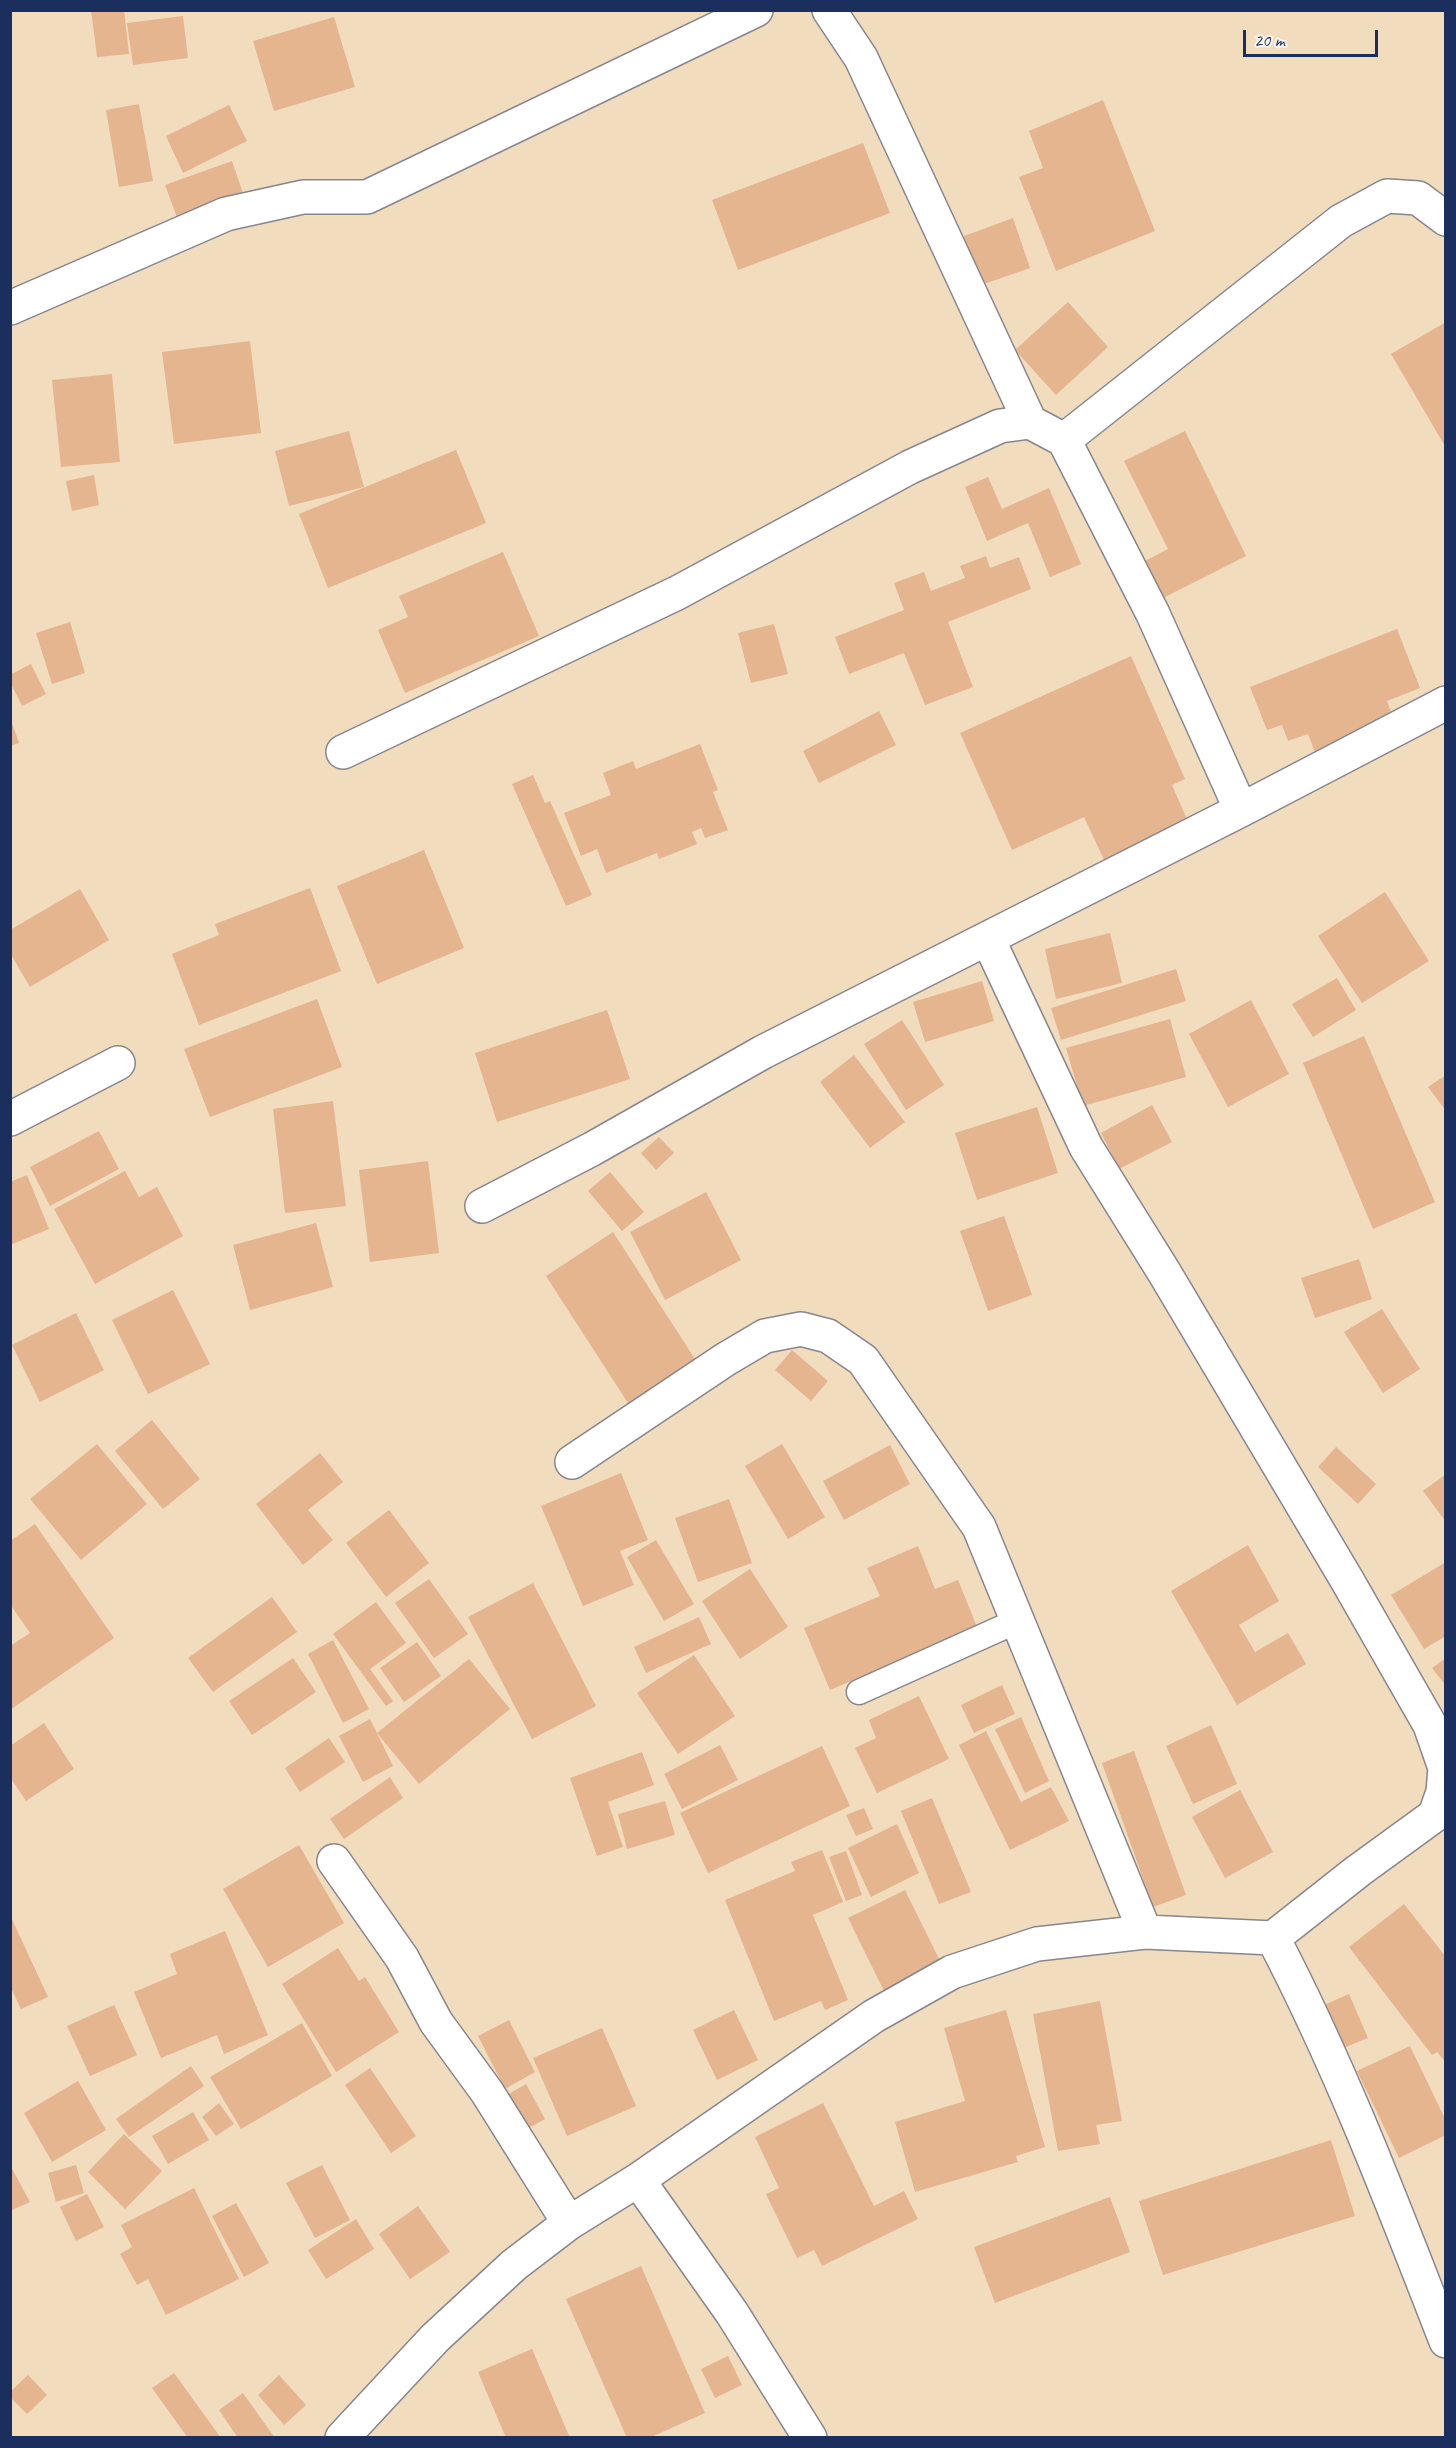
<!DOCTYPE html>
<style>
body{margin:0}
#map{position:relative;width:1456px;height:2448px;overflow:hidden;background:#f2dcbe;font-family:Caveat,sans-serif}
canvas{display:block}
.frame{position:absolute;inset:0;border:12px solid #1b2f5e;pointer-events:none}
.scale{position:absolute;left:1243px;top:30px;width:135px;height:27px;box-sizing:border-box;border:3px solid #1b2f5e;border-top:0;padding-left:8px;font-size:18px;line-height:21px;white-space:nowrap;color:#1b2f5e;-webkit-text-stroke:4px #f7f3e8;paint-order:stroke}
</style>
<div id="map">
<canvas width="1456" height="2448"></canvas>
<div class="frame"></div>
<div class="scale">20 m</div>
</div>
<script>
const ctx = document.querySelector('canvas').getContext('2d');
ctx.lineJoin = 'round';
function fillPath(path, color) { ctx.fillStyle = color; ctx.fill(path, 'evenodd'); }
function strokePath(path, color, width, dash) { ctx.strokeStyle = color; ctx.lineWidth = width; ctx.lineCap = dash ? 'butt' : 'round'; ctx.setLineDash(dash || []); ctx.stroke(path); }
fillPath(new Path2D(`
 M91,10H124L129,54L97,57Z
 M183,16L188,58L133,65L127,23Z
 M334,17L355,87L274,111L253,41Z
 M1103,100L1155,231L1056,271L1019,177L1043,168L1029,131Z
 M139,104L153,181L119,187L106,110Z
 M229,105L247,141L183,173L166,136Z
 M863,143L890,213L738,270L712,200Z
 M232,161L244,196L178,220L165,185Z
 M1013,218L1030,268L981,285L964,236Z
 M1068,302L1108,347L1056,395L1015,350Z
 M1446,322V448L1391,354Z
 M250,341L261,433L174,444L162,352Z
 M112,374L120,462L61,467L52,380Z
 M349,431L364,487L289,506L275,451Z
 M1185,431L1246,556L1163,598L1145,561L1168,549L1124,461Z
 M456,450L486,523L328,588L299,514Z
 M94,475L99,505L72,511L66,481Z
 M988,477L1002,509L1049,488L1081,564L1050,577L1028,523L987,541L965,487Z
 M503,552L539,636L405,693L378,630L408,617L399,596Z
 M986,556L990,568L1019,557L1031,589L948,622L973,687L925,705L904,653L849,674L835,637L904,610L894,583L924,572L931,591L965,578L960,566Z
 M70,622L85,673L52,684L36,633Z
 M774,624L788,674L751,683L738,633Z
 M1397,629L1420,688L1387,701L1395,723L1316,755L1308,734L1288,741L1282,725L1267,730L1250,687Z
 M1131,656L1185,779L1172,785L1189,824L1105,862L1084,817L1012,850L960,733Z
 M31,664L46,694L22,706L10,682V675Z
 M879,711L896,745L819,783L803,751Z
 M10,717L19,743L10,746Z
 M700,744L718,790L713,792L728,830L705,838L701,828L692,832L697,844L659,859L657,853L606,873L597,849L581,856L564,813L611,795L603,773L633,761L636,769Z
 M533,775L545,803L550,801L592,895L566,906L512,784Z
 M424,850L464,948L377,984L337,886Z
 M310,888L341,971L199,1025L172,954L219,935L215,924Z
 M80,889L109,940L30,987L10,953V930Z
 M1385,892L1429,961L1362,1003L1318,936Z
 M1110,933L1122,983L1056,999L1045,949Z
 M1176,969L1186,1001L1061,1040L1051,1008Z
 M1337,978L1356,1010L1313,1037L1292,1004Z
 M982,981L994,1021L925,1042L913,1002Z
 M317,999L342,1067L210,1117L184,1049Z
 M1251,1000L1289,1074L1228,1107L1189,1034Z
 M607,1010L630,1079L497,1122L475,1053Z
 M1170,1019L1186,1077L1083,1106L1066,1048Z
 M902,1020L944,1085L906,1110L864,1044Z
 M1364,1036L1435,1202L1373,1229L1303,1063Z
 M854,1055L905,1122L870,1148L820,1082Z
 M1446,1075V1111L1428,1087Z
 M333,1101L346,1206L285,1213L273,1109Z
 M1152,1105L1172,1142L1119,1169L1101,1133Z
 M1037,1107L1058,1173L977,1200L955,1133Z
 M99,1131L119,1169L50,1206L30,1167Z
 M659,1137L674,1153L656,1170L641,1153Z
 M428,1161L439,1253L370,1262L359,1170Z
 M125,1171L139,1197L157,1187L183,1236L95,1284L54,1209Z
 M610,1172L644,1212L622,1231L588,1191Z
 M27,1175L49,1229L10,1245V1182Z
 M706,1192L741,1260L665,1300L630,1232Z
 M1004,1216L1032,1295L988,1311L960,1231Z
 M316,1223L333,1287L250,1310L233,1245Z
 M613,1232L704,1373L637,1417L546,1276Z
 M1359,1259L1372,1299L1315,1318L1301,1278Z
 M173,1290L210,1364L148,1394L112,1320Z
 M1382,1309L1420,1369L1383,1393L1344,1332Z
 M76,1313L104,1370L40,1402L12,1345Z
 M792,1350L828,1381L811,1401L775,1370Z
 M152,1420L200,1479L163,1509L115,1451Z
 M97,1444L147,1504L81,1560L30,1499Z
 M782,1444L825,1517L788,1539L745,1466Z
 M890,1445L910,1484L844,1520L823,1481Z
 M1336,1447L1376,1484L1358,1504L1318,1467Z
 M320,1453L343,1482L308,1510L333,1540L303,1565L256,1504Z
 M621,1473L648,1540L620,1551L634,1585L583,1606L541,1506Z
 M1446,1474V1522L1423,1491Z
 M729,1499L752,1563L698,1582L675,1518Z
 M389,1510L429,1563L386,1597L346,1543Z
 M35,1524L114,1638L10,1710V1646L30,1633L10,1604V1541Z
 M656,1540L694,1604L664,1621L627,1557Z
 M1248,1545L1279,1601L1239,1625L1255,1652L1288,1633L1306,1664L1237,1705L1171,1591Z
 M918,1546L935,1589L958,1580L977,1627L830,1690L804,1628L880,1596L867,1568Z
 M1446,1562V1636L1424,1649L1391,1595Z
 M750,1569L788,1627L740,1659L702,1601Z
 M429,1579L468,1634L434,1658L395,1603Z
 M533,1583L596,1706L532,1739L468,1617Z
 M272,1597L297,1632L213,1692L188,1658Z
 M376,1602L406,1643L370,1669L393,1701L386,1706L333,1634Z
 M699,1617L711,1644L646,1673L634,1647Z
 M333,1640L369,1709L343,1723L308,1654Z
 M417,1642L441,1676L404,1702L380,1668Z
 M694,1655L735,1716L678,1754L637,1693Z
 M293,1658L316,1692L252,1735L229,1701Z
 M1446,1658V1686L1432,1668Z
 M469,1659L510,1709L419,1784L377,1733Z
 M1002,1685L1015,1714L974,1733L961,1705Z
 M919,1696L949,1759L877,1793L855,1748L876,1738L869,1720Z
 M1021,1717L1049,1781L1025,1793L995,1729Z
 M370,1719L393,1766L363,1782L339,1736Z
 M44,1723L74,1769L26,1801L10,1777V1746Z
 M1211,1725L1237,1784L1193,1804L1166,1746Z
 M986,1731L1021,1802L1051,1787L1069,1821L1010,1850L959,1745Z
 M329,1738L345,1762L300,1792L285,1768Z
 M720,1745L738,1780L682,1809L664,1774Z
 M822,1746L850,1806L708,1873L680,1813Z
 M1134,1751L1186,1895L1153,1907L1102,1763Z
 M642,1752L654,1785L608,1802L623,1847L597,1856L570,1778Z
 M390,1777L403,1798L344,1839L330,1819Z
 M1240,1790L1273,1852L1225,1878L1192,1817Z
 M932,1798L971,1892L939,1904L901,1811Z
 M665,1801L675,1835L627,1849L618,1814Z
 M864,1808L873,1829L856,1836L846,1815Z
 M897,1824L919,1873L871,1897L848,1848Z
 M299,1845L344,1923L268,1967L223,1889Z
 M822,1850L843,1902L813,1915L848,2000L825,2010L821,2001L774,2021L725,1900L795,1871L791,1862Z
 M846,1851L862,1895L846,1901L829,1857Z
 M905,1890L943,1967L886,1995L848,1918Z
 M1404,1904L1446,1957V2063L1437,2052L1432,2055L1349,1947Z
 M10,1915L48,1997L21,2009L10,1986Z
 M225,1931L268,2035L224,2054L217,2035L161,2058L134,1992L177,1974L170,1954Z
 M338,1948L359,1981L365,1977L399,2032L336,2072L282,1984Z
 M1349,1994L1368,2038L1343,2048L1324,2005Z
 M1100,2001L1122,2121L1096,2125L1100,2144L1058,2151L1033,2014Z
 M114,2005L137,2055L90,2076L67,2026Z
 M734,2010L758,2060L717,2080L693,2030Z
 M1006,2010L1045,2147L1016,2156L1018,2162L915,2192L895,2122L965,2101L944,2028Z
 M509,2020L535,2072L505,2089L478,2036Z
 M302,2023L332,2076L241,2129L210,2077Z
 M602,2028L636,2106L567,2136L533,2058Z
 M1410,2046L1446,2121V2135L1399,2158L1357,2071Z
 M191,2066L204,2086L129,2137L116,2119Z
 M370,2068L416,2136L391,2153L345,2085Z
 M78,2081L106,2130L52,2162L24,2113Z
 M526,2084L545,2119L525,2130L507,2095Z
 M219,2103L234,2124L216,2136L202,2117Z
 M823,2103L874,2206L904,2191L918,2219L822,2266L814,2250L797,2258L766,2194L779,2188L755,2137Z
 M193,2112L209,2140L168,2164L152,2136Z
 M124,2134L162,2171L125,2209L88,2172Z
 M1331,2140L1355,2216L1163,2275L1139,2201Z
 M10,2165L30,2202L10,2211Z
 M76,2165L84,2193L56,2202L48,2173Z
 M322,2165L350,2220L315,2238L286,2183Z
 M194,2188L239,2279L166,2315L148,2279L137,2285L120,2254L132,2247L121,2225Z
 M87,2194L104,2227L76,2241L60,2207Z
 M1110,2197L1130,2252L995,2303L974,2247Z
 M236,2203L269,2263L244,2277L212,2216Z
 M418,2206L450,2252L410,2279L379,2234Z
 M356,2219L374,2249L326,2279L308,2250Z
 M641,2266L705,2413L649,2438H627L566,2299Z
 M532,2349L570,2438H506L478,2372Z
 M728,2356L742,2385L715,2398L701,2369Z
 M174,2373L221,2438H188L152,2388Z
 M28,2375L47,2395L27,2414L10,2397V2392Z
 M279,2375L306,2405L284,2425L258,2395Z
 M243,2393L275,2438H238L219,2410Z`), '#e4b58f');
const service = new Path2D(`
 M859,1692L1017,1621`);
const minor = new Path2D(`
 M829,10L861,58L1030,422
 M10,308L226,214L303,197H367L756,10
 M1064,440L1341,221L1387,196L1418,198L1446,219
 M343,752L677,593L910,467L1000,426L1030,422L1064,440L1153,614L1241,810
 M10,1119L118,1063
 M482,1206L592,1149L763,1052L1241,810L1446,703
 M572,1462L726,1359L765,1336L801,1329L828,1336L863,1360L979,1527L1145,1932
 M334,1861L402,1958L436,2022L487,2092L569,2223
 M1273,1938C1341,2068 1393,2205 1446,2341
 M638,2180L732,2313L810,2438
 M342,2438L435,2338L514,2265L569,2223L638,2180L874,2016L952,1972L1037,1944L1145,1932L1273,1938L1358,1871L1435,1815L1443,1792L1445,1768L1430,1725L1347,1580L1164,1272L1086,1147L988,939`);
strokePath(service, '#86868e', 27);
strokePath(minor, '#86868e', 36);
strokePath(service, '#fff', 24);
strokePath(minor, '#fff', 33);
</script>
